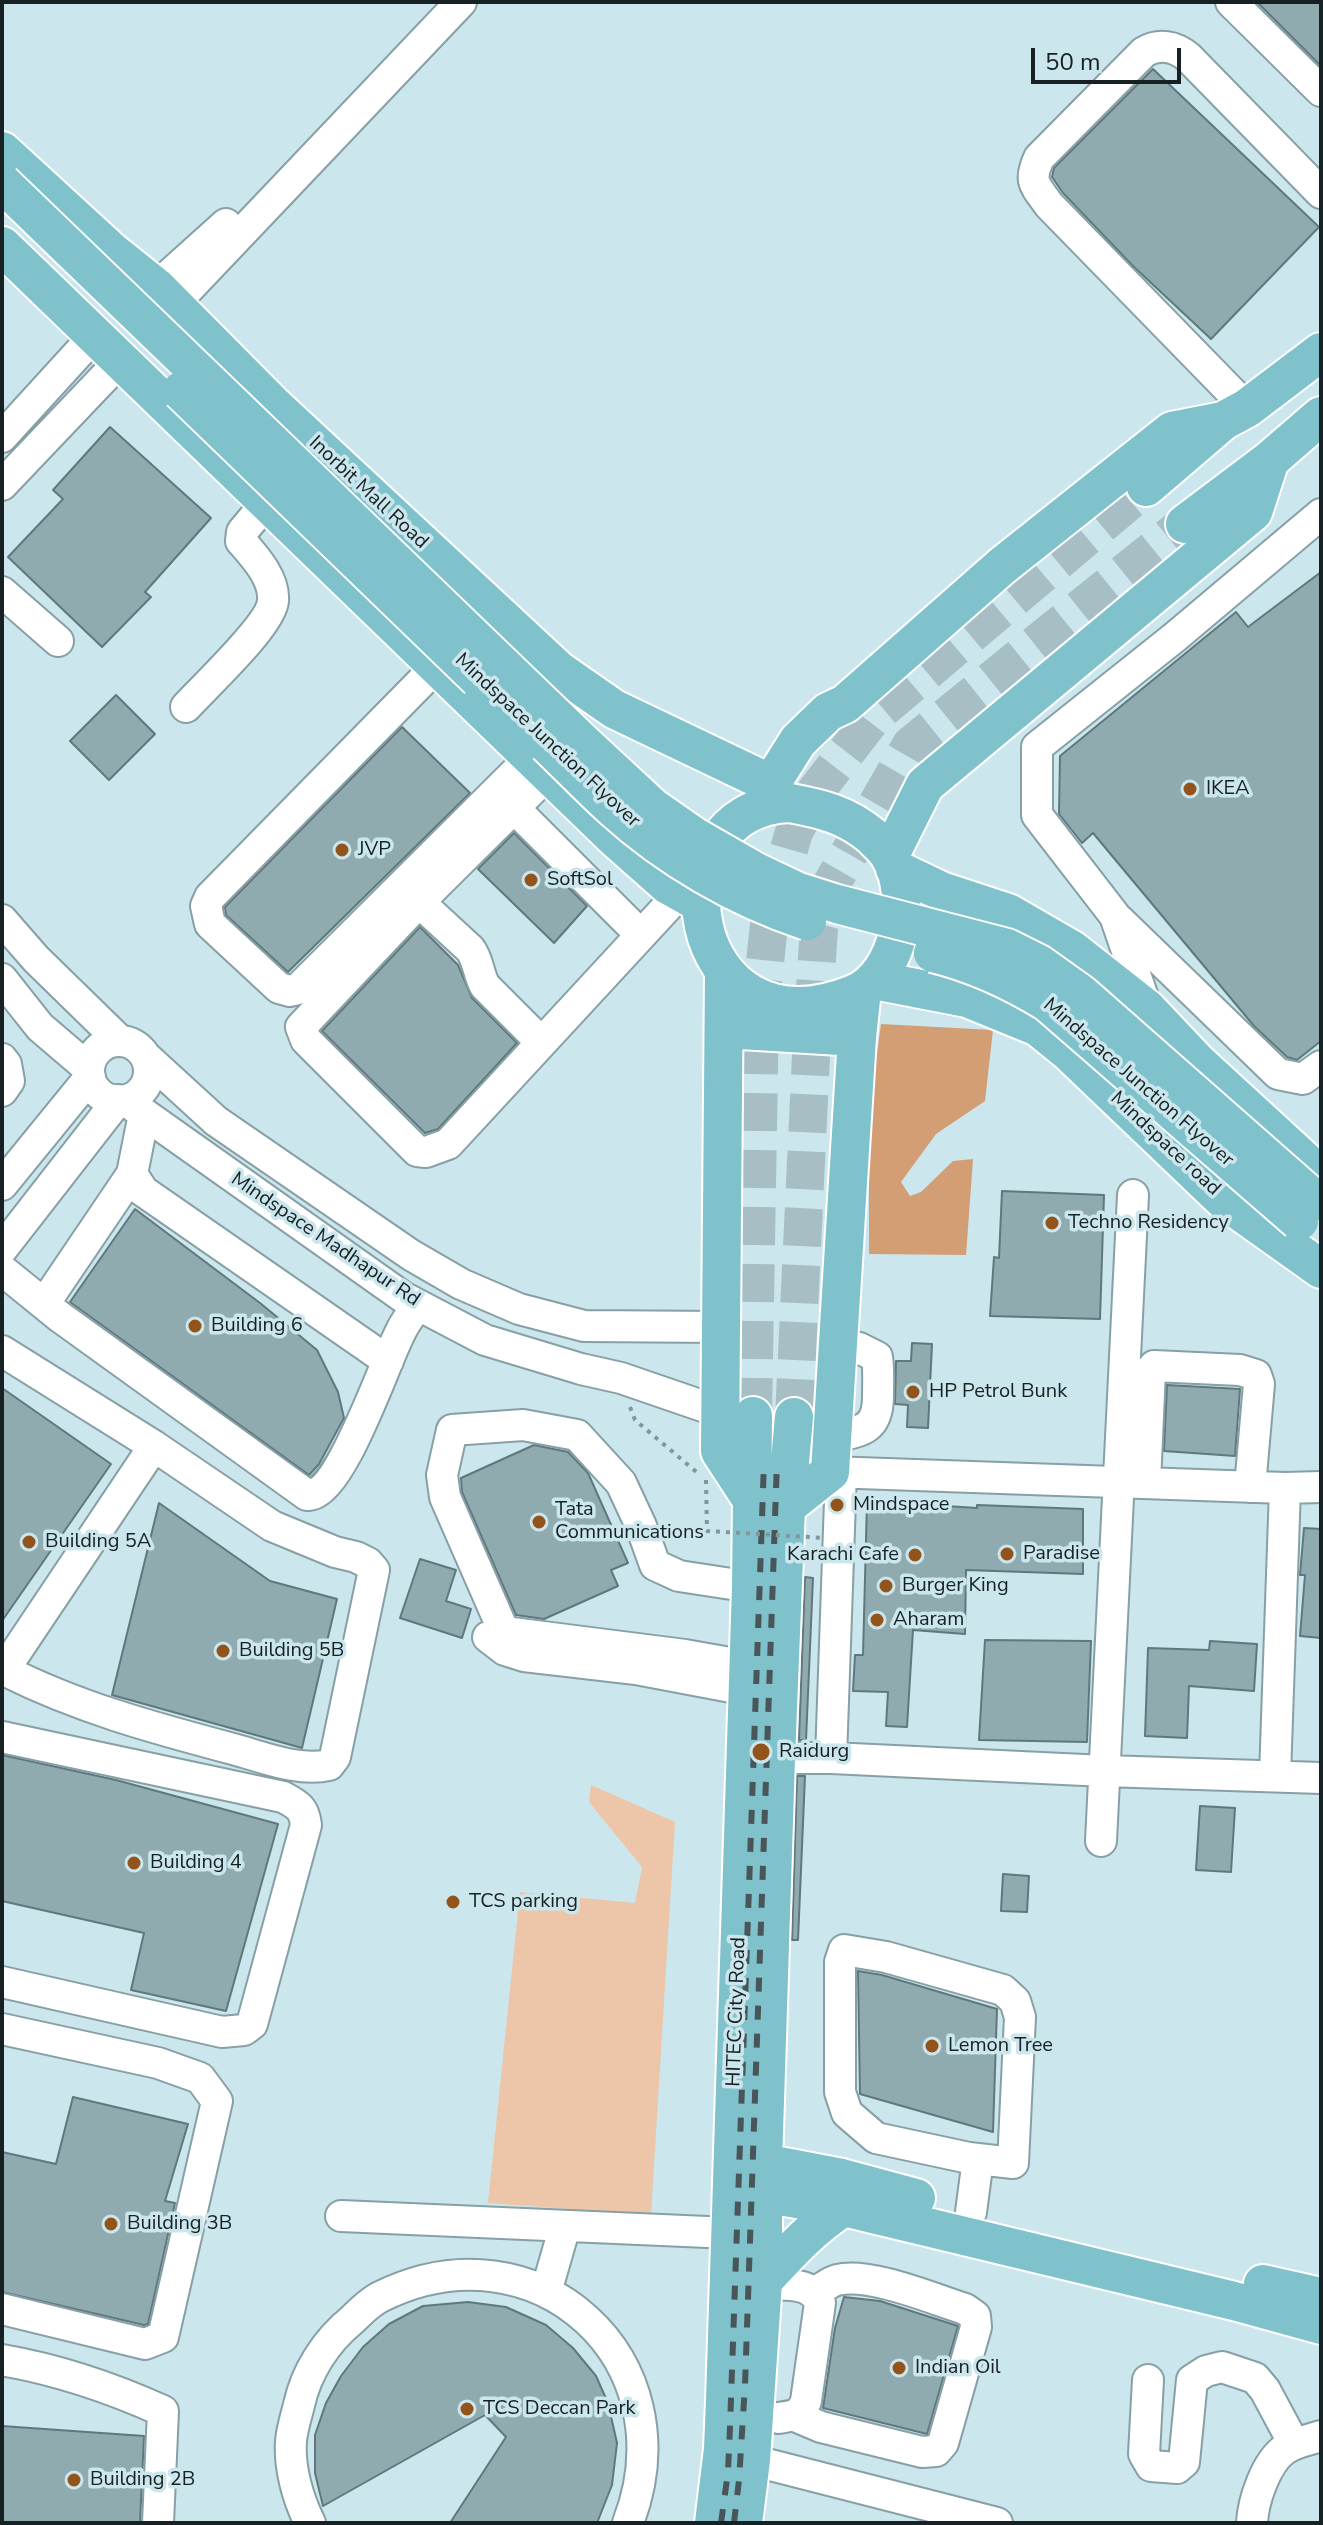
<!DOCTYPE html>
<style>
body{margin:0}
#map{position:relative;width:1323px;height:2525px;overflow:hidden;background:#cbe6ec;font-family:"Nunito Sans",sans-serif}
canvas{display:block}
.frame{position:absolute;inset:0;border:4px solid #172123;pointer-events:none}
.scale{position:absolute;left:1031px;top:48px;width:150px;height:36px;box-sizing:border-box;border:4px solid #172123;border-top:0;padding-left:10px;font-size:24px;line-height:28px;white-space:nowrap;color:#172123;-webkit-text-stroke:6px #cbe6ec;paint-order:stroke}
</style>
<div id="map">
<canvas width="1323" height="2525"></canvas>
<div class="frame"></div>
<div class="scale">50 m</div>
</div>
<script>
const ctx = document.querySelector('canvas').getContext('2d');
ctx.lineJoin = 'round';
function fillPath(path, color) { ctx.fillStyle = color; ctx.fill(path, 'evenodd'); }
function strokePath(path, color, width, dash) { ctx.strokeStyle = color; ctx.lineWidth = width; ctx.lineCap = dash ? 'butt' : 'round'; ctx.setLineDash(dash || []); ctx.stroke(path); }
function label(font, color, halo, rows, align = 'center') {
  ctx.font = font + ' "Nunito Sans",sans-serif'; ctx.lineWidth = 7; ctx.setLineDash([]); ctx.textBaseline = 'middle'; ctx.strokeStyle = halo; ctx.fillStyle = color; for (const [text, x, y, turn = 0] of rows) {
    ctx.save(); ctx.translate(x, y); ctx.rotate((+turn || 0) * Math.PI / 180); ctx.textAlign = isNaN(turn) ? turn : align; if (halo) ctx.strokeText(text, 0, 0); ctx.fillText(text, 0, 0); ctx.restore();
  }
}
fillPath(new Path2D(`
 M591,1785L675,1822L651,2215L488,2203L520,1892L635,1903L642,1867L589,1802Z`), '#edc6aa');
fillPath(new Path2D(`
 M881,1024L993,1030L985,1101L936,1134L901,1182L910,1196L921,1192L953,1161L973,1159L966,1255L869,1254V1111Z`), '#d49e75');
const building = new Path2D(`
 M1257,2H1321V66Z
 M1153,69L1319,227L1211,339L1133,266L1063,193L1052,177L1054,168Z
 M110,427L211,518L145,592L151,597L102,647L8,557L63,499L53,490Z
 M1321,572V1041L1297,1060L1287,1057L1254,1026L1093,833L1082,843L1059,814L1060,756L1236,612L1248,627Z
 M116,695L155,734L109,780L70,741Z
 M402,727L470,793L288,972L226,915L225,907Z
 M514,833L587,906L554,943L478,869Z
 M420,927L458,965L472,998L517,1043L438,1129L425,1133L322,1031Z
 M1002,1191L1104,1195L1100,1319L990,1316L994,1257L999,1258Z
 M135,1209L260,1303L317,1350L338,1392L344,1418L319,1464L309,1475L70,1302Z
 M912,1343L932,1344L928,1428L907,1427L908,1405L895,1404L896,1361H911Z
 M1167,1385L1240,1389L1235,1456L1164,1451Z
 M2,1388L111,1464L2,1621Z
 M534,1445L568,1452L588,1473L628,1563L611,1570L618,1586L544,1619L516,1615L462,1492L461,1478Z
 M867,1501L977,1508V1505L1083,1509V1574L966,1570L965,1634L913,1630L907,1727L886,1726L888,1692L853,1691L855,1655H863Z
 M159,1503L270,1581L337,1599L302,1748L112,1695Z
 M1304,1528L1321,1529V1638L1300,1636L1305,1575H1300Z
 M420,1559L456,1570L446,1601L471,1609L462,1638L400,1618Z
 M805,1577L813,1578L806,1740H799Z
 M985,1640L1091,1641L1087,1742L979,1740Z
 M1210,1641L1257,1644L1254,1691L1189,1686L1187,1738L1145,1736L1148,1648L1209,1650Z
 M2,1755L116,1780L278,1824L226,2011L131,1990L144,1933L2,1901Z
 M797,1776H805L798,1940H792Z
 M1200,1806L1235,1808L1231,1872L1196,1870Z
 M1003,1874L1029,1876L1027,1912L1001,1911Z
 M858,1971L882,1975L997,2009L993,2132L860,2094Z
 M73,2097L188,2124L165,2201L175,2203L148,2324L144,2325L2,2292V2152L56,2164Z
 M844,2297L880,2301L958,2326L927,2434L823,2408L835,2328Z
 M468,2302L506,2307L546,2325L573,2348L596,2376L608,2403L617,2443L612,2485L597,2523H450L506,2437L485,2415L323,2506L315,2473V2435L326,2403L341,2376L363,2347L389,2324L423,2306Z
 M2,2426L144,2436L140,2523H2Z`);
fillPath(building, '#90abb0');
strokePath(building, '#5f787d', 2);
strokePath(new Path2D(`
 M753,1416L760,1011L770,915L794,832L816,791L875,715L1146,487
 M794,1417L812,1035L819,928L831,885L911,745L1185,524`), '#a7bfc4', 38, [38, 19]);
const minor = new Path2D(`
 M1231,2L1321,91
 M156,287L226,224
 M174,304L461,2
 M1247,408L1049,205C1035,185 1028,182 1039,158L1144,52C1159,43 1175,46 1188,57L1321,193
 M2,437L95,335
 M2,485L121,360
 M2,592L58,641
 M437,666L210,897L206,906L210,924L279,988L290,991L298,989L531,757
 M186,707C205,686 271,625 273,601C275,578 254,556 241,541L242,532L267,502
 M548,774L419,902L301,1027L306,1040L417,1151L426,1152L448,1144L680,893
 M513,807L641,935
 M419,902L470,949C479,961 478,974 485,986L541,1042
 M2,920L36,959L120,1041
 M1119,920L1278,1074L1303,1079L1321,1066
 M2,979L40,1027L88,1068
 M1147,1009L1115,916L1037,815V747L1175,637L1321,514
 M89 1071a30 30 0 1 1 60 0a30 30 0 1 1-60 0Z
 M145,1056L216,1121L411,1255L461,1284L519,1309L584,1326L721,1327
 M2,1059L6,1064L9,1081L2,1091
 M126,1101L403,1297L485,1340L581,1369L621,1378L720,1412
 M144,1114L132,1174L143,1191L388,1361
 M2,1185L90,1077
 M2,1249L118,1100
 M2,1270L60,1317L307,1495C341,1497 385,1360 401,1331C405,1322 412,1314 417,1305
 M44,1304L132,1174
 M2,1351L154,1446L272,1526L335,1552L356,1557L368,1563L374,1570L335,1757L329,1765C299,1772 263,1757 233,1749C154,1728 76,1707 2,1669
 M832,1437C862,1431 878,1430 878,1396C878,1383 879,1370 877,1357L859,1348L838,1344
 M830,1472L1285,1488L1321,1487
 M1145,1483L1150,1371L1154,1366L1240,1370L1256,1375L1259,1384L1250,1487
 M488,1637L505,1650L524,1656L636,1669L747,1690
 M747,1666L685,1655L504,1632L445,1497L442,1475L452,1430L523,1425L577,1435L621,1483L641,1526L655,1565L679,1576L751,1587
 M4,1670L154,1446
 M2,1737L283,1797C298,1805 304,1808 306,1825L252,2024L244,2030L222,2032L2,1982
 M776,1758H831L1105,1771L1321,1778
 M831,1758L841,1472
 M1275,1776L1285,1488
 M1101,1841L1133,1195
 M844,1950L886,1957L1003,1990L1015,2001L1020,2017L1013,2163L969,2158L876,2138L847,2113L840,2092V1962Z
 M2,2029L158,2063L200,2078L217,2101L163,2337L145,2344L2,2309
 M971,2212L978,2159
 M341,2216L730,2233
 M763,2284C784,2286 811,2280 820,2303L806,2401C801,2416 792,2416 778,2418
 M546,2292L565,2226
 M2,2360C60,2370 110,2387 163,2411L158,2523
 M1148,2380L1144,2454L1151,2466L1177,2468L1184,2462L1192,2380L1206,2371L1222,2367L1255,2378L1265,2390L1294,2444
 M795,2416L821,2427L922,2452L936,2451L943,2443L976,2327L975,2316L965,2309C933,2299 870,2272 837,2280C829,2282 823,2288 816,2292
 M751,2460L997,2523
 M310,2523C298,2499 289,2468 291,2441C292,2429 296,2417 299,2405C306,2372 326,2341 352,2320C360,2312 370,2302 380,2297C536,2219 691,2359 628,2523
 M1252,2523C1253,2501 1266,2462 1285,2449C1296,2442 1309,2440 1321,2436`);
const major = new Path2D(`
 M2,151L111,251L156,287L273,405L558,670L614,709L771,784
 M2,246L615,838L668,885L700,903
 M1146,487L1223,421L1247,408L1321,352
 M1185,524L1270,460L1321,416
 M790,803C823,809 847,815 873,837C878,843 885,848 889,855C914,895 900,975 854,994C682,1063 647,808 790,803Z
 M771,804V784L798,741L828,712L845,704L1002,566L1172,431L1223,421
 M890,855L925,785L1253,512L1270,460
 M895,869L941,891L1008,913L1072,950L1147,1009L1197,1062L1321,1176
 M724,972L720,1451L752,1500
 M874,980L967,998L1038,1027L1069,1052L1224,1200L1321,1269
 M724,1029L857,1037
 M786,1507L830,1472L857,1037L862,990
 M763,2163L842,2178L916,2198
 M762,2193L844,2207L1234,2301L1321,2325
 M763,2281C788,2254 813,2226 844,2207
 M1263,2284L1321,2297
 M714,2523L723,2449L725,2401L751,1587L753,1416
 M743,2523L751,2460L763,2281V2163L776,1758L786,1507L794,1417`);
strokePath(minor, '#86a0a5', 34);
strokePath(major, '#fff', 42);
strokePath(new Path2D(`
 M630,1407L635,1420L700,1475`), '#82969b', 4, [4, 6]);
strokePath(minor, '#fff', 30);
strokePath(major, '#80c2cc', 38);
strokePath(new Path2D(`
 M721,2523L728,2472L730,2427L764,1462
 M734,2523L739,2480L745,2385L777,1461`), '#485659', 6, [14, 14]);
const majorBridge = new Path2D(`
 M2,183L583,743L652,807L695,837L756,872L796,891L837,904L1007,948L1039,964L1081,994L1316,1201
 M181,391L479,679
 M547,744C569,765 590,787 613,808C668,858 737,898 807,921
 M933,953C974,963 1011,980 1047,1002L1299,1221`);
strokePath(majorBridge, '#fff', 42, []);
strokePath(new Path2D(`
 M706,1480L707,1531L825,1538`), '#82969b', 4, [4, 6]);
strokePath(majorBridge, '#80c2cc', 38);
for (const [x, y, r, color] of [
 [1190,789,8,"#92541a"],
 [342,850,8,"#92541a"],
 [531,880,8,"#92541a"],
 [1052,1223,8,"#92541a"],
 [195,1326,8,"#92541a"],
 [913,1392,8,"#92541a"],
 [837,1505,8,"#92541a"],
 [539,1522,8,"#92541a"],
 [29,1542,8,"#92541a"],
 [1007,1554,8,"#92541a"],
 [915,1555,8,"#92541a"],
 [886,1586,8,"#92541a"],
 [877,1620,8,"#92541a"],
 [223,1651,8,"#92541a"],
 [761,1752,10,"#92541a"],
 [134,1863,8,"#92541a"],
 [453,1902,8,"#92541a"],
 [932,2046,8,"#92541a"],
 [111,2224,8,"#92541a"],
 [899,2368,8,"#92541a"],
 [467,2409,8,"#92541a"],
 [74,2480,8,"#92541a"]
]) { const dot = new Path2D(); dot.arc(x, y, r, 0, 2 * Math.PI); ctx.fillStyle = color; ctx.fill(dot); strokePath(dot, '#cbe6ec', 3); }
label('20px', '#172123', '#cbe6ec', [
 ["Inorbit Mall Road",368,493,43],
 ["Mindspace Junction Flyover",547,741,43],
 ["Mindspace Junction Flyover",1138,1083,41],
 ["Mindspace road",1165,1144,43],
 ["Mindspace Madhapur Rd",325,1240,34],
 ["HITEC City Road",737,2012,-88]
]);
label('20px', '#172123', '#cbe6ec', [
 ["IKEA",1206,789],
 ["JVP",358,850],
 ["SoftSol",547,880],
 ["Techno Residency",1068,1223],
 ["Building 6",211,1326],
 ["HP Petrol Bunk",929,1392],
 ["Mindspace",853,1505],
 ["Tata",555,1510],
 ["Communications",555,1533],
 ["Building 5A",45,1542],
 ["Paradise",1023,1554],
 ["Karachi Cafe",899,1555,"right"],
 ["Burger King",902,1586],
 ["Aharam",893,1620],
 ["Building 5B",239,1651],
 ["Raidurg",779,1752],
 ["Building 4",150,1863],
 ["TCS parking",469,1902],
 ["Lemon Tree",948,2046],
 ["Building 3B",127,2224],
 ["Indian Oil",915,2368],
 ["TCS Deccan Park",483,2409],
 ["Building 2B",90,2480]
], 'left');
</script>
